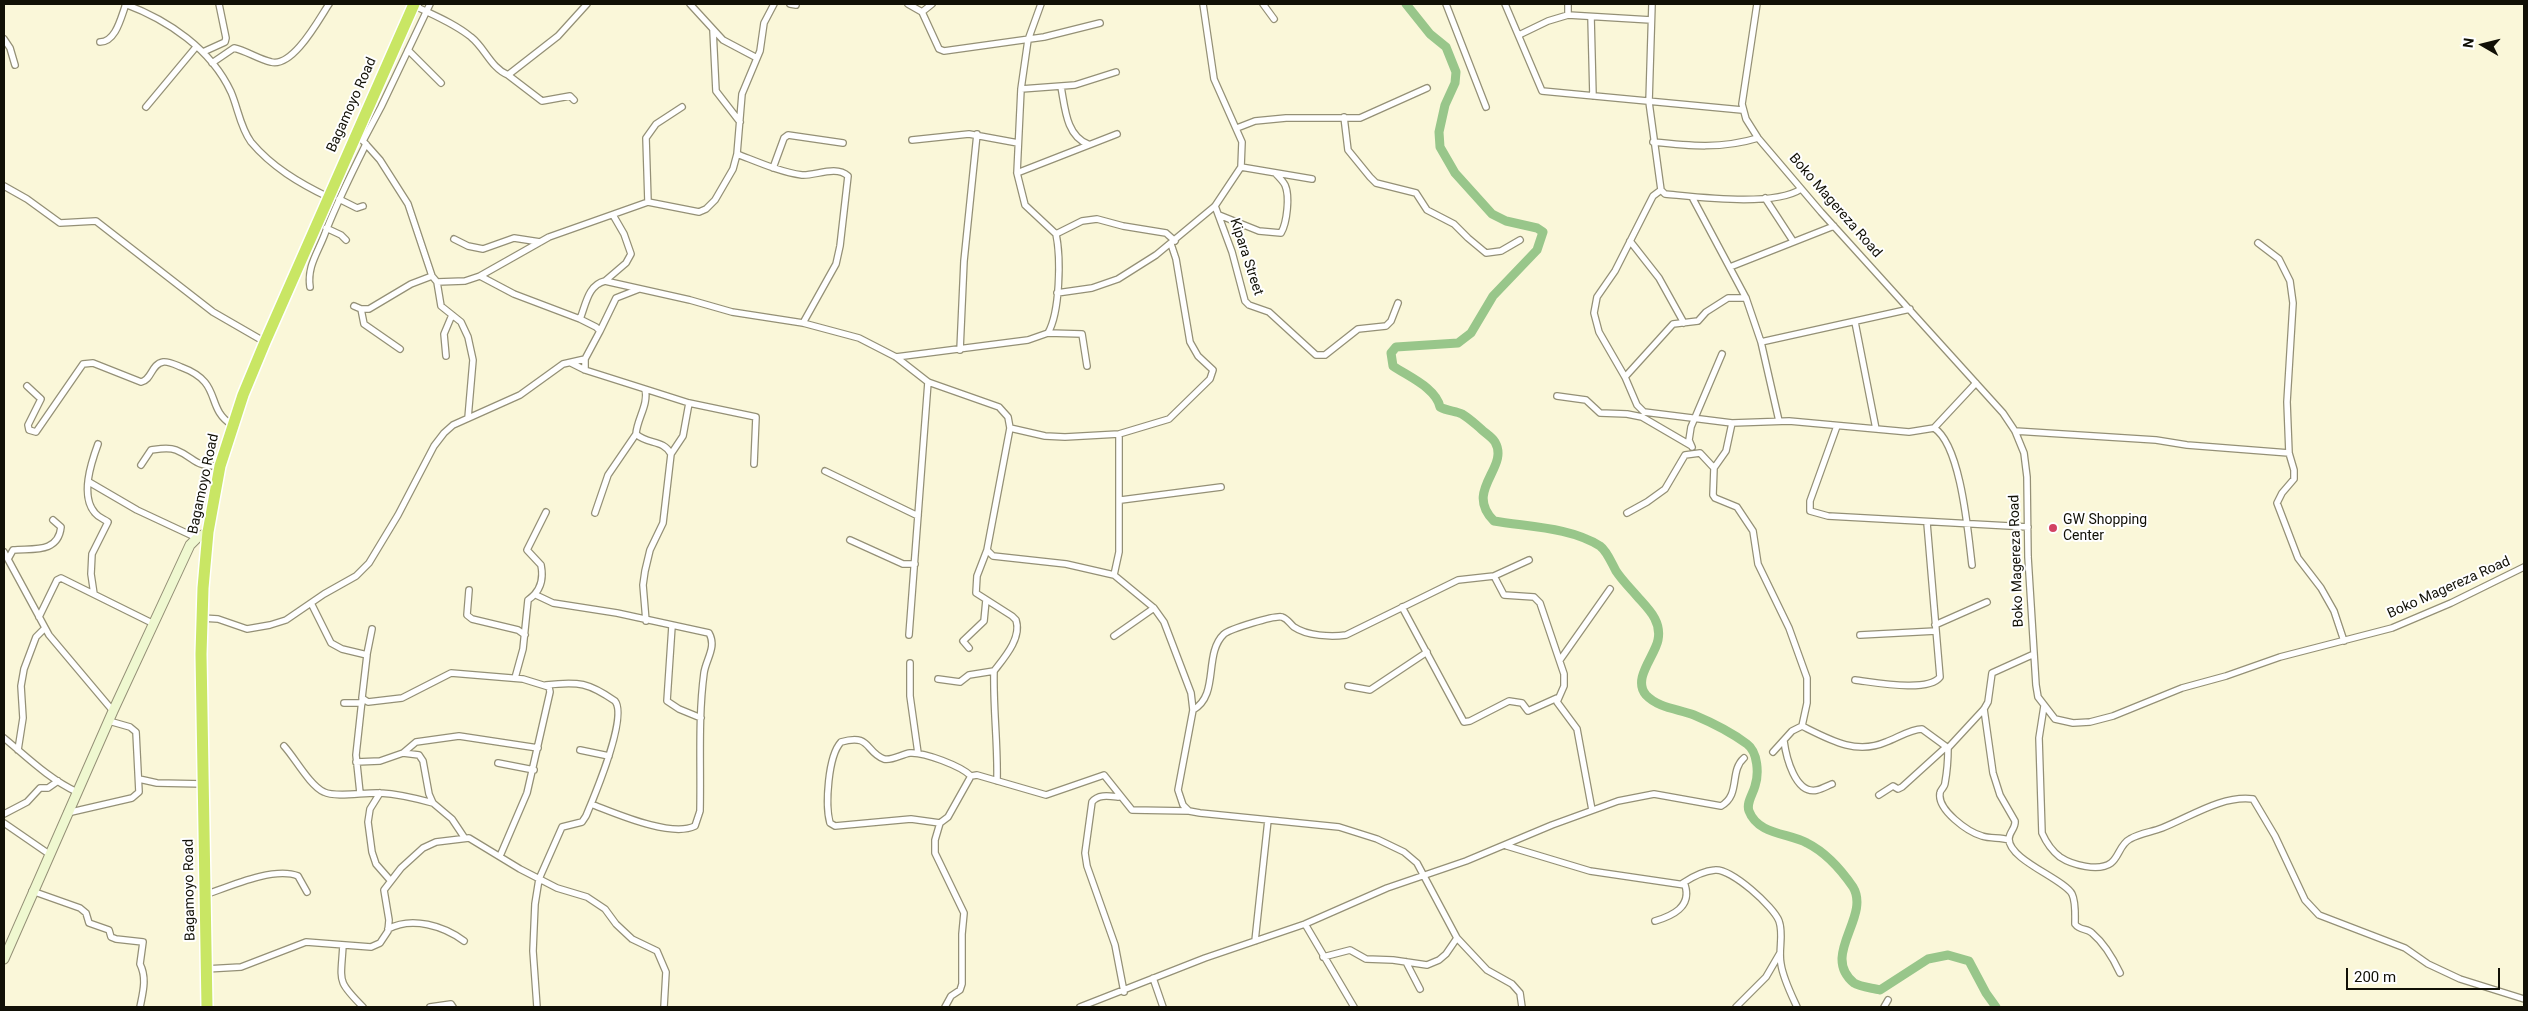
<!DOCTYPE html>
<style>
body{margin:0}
#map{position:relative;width:2528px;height:1011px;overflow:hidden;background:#faf7d9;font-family:Roboto,sans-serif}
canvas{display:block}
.frame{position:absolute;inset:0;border:5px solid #111006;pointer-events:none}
.north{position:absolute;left:2458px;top:20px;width:50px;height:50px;-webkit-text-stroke:4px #fff;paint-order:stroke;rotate:278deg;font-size:14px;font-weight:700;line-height:20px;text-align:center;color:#111006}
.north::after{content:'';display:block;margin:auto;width:18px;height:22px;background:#111006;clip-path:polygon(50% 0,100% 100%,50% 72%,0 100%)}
.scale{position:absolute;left:2346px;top:968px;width:154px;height:22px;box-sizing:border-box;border:2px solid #111006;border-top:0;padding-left:6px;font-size:15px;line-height:18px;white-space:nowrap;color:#111006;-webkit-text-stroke:4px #fff;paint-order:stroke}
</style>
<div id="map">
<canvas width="2528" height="1011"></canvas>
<div class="frame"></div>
<div class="north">N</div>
<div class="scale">200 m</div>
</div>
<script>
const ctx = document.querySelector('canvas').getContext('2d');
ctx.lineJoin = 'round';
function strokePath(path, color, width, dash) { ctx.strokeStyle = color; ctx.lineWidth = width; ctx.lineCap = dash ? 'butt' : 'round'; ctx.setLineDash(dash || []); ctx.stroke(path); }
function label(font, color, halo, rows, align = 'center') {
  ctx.font = font + ' Roboto,sans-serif'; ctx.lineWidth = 4; ctx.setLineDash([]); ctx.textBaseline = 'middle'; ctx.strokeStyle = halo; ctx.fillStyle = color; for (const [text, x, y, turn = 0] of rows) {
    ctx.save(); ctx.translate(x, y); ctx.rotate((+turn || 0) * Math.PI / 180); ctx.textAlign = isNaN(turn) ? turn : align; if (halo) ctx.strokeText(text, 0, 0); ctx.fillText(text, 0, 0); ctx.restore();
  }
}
strokePath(new Path2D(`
 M1406,4L1430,34L1446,47L1456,72L1455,83L1445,105L1439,132L1440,147L1455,173L1492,214L1506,221L1537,228L1543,232L1537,250L1493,296L1471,333L1458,343L1396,347L1391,353L1393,366C1409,377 1436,388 1440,407C1447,411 1456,411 1462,414C1469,418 1475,424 1481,429C1485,433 1492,437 1495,442C1510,468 1463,490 1494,521C1528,527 1570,527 1600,546C1607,551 1612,564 1616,571C1622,580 1629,587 1636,595C1647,608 1662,620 1658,640C1655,656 1632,679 1646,695C1658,708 1679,709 1694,715C1713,723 1731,732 1747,744C1758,752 1759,774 1755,786C1753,794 1746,803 1749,811C1758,835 1789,833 1807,843C1825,852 1842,871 1853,887C1871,917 1820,955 1854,983C1860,987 1873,988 1880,990L1928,959L1948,955L1969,961L1986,993L1996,1007`), '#98c68a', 9);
const street = new Path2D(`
 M125,4C168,20 211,49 231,92C238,108 240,127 251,142C272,167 299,183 328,197
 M690,4L723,40L757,58
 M790,4L796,5
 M908,4L922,12L932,4
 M1263,4L1274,19
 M1446,4L1486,107
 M1505,4L1542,91L1742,110
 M1652,4L1649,102L1661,190L1665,194C1698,197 1774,207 1801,189
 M1757,4L1742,104L1746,119L1758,138L1821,212L2003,413L2015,431L2024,453L2027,477L2028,557L2036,685L2038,697L2055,719L2073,723L2090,722L2113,716L2182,688L2226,676L2280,657L2392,628L2451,603L2524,567
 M413,5C433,15 454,23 471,37C485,48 491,68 508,75L558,36L587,4
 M922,12L939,49L944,51L1044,37L1100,23
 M1568,15V4
 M1591,17L1593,96
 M713,30L716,91L740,122
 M1519,35L1548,21L1568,15L1651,20
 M4,39L10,48L15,65
 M100,42C116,42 121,17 126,4
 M408,50L441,83
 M203,52L225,42L226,38L219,4
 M212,63L234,48C247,51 258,59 271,62C293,68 319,19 329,4
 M508,75L542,101L570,96L574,100
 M1061,87C1065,107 1066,136 1088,144
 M1021,89L1075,85L1116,72
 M146,107L196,47
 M1344,117L1348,150L1370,177L1376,183L1416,193L1427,210L1454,224L1468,238L1486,253L1501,251L1520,240
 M1237,128L1255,121L1286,118H1360L1427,88
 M356,133L380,160L408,204L432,276L437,282L465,281L480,276L514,294L580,319C586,304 588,285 605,281L690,300L732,312L803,323L859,338L896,357L928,382L999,407L1008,417L1010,428L987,550L993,556L1066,564L1114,575L1154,608L1164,622L1191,693L1193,710L1178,790L1183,805L1189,811L1200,813L1339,827L1377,839L1404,852L1417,863L1457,938L1487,970L1512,984L1520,993L1522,1007
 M912,140L969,134L1018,143
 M363,141L381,107L430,4
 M1653,142C1690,146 1722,149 1758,138
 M737,154C758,162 780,172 802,175C815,176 836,165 848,176L840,246L836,264L803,323
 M1241,167L1312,179
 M773,168L784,138L788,135L843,143
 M1017,173L1117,134
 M4,186L27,199L60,223L96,221L213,312L265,342
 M1661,190L1653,196L1615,271L1597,297L1594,313L1599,332L1625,377L1637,405L1644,412L1732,423L1789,421L1909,432L1934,428L1976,383
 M1692,197L1746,298L1761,342L1779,421
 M1765,198L1793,241
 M339,199L357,208L363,206
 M648,202L646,138L656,124L682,107
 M1215,206L1232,252L1245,301L1249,305L1269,312L1316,355H1325L1358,329L1386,326L1391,321L1398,303
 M1219,215L1259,231L1281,233C1287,223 1290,196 1285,185C1283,181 1279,177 1275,173
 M326,228L341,235L346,240
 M1056,234L1082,221L1097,219L1123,226L1166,233L1175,241
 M454,239L468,246L483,249L514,238L540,242
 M1630,241L1659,278L1684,323
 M2258,243L2279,259L2290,281L2293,303L2287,402L2289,453L2294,470V479L2282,493L2277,503L2298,558L2321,588L2334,611L2344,641
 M1730,267L1834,226
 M480,276L549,237L648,202L699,212L706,209L715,200L733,169L737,154L742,94L760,51L764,23L774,4
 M605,281L626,263L631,254L624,234L613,215
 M437,282L441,306L461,322L468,337L473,360L468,418
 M310,287C307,267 317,254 324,236C336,204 351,175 366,144
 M1057,293L1092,288L1118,279L1156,255L1215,206L1241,167L1242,142L1214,79L1203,4
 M354,306L361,309H369L411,284L432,276
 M361,309L364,324L400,349
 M580,319L596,327L600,331L585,359V370
 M1855,322L1876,429
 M600,331L616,298L639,289
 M1048,333L1082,334L1087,366
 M1761,342L1910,309
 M960,350L964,261L977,134
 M446,356L444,334L452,315
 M896,357L1028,340L1048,333C1060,312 1061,258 1056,234L1025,205L1017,173L1021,89L1028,40L1041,4
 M571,363L585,370L645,389C649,404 637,419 636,434C648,445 663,439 671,454
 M1625,377L1673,324L1698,321L1706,312L1728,298H1746
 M27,386L41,399L28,425L29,430L36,432L83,364L93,363L141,382C152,380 151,364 163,362C168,361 176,365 181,367C224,383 204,407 232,425
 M645,389L689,403L756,417L754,464
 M1557,396L1586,400L1600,413L1627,414L1642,417L1690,445
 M1837,426L1810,501V511L1828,516L2028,527
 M1010,428L1045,436L1065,437L1119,434L1169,419L1210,379L1213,370L1198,356L1190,342L1176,259L1171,244
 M1934,428C1961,445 1968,533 1972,565
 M2015,431L2156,440L2187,445L2289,453
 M1692,447L1689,440L1691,427L1722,354
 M141,465L151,450C159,449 168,447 176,450C196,458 193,467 220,466
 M1714,468L1726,451L1732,423
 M825,471L918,516
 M89,482L137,510L197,538
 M1121,500L1221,487
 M595,513L608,475L636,434
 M1627,513L1647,502L1665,489L1685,455L1700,453L1714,468L1713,495L1715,498L1737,507L1753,531L1758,564L1789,628L1807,678V703L1802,726
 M850,540L903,564H915
 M4,552L49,635L113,711
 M8,559L13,550C32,548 58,554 61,527L53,520
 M1114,575L1119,552V434
 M1494,576L1504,595L1534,597L1540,603L1564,674V686L1557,702L1577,729L1592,810
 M469,590L467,615L472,619L518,630L525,635
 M94,594L91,574L92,554L108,522C104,519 99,518 95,513C80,496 91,463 98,444
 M536,595L553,603L617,613L709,633C717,647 706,659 704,673C698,718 701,765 700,811L695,826C671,838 615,813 591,804
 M311,603L331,643L342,649L367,655L362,698L368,702L402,698L451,673L523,679L549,687L550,692L527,793L500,856
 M1402,607L1464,722L1470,721L1509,701L1522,703L1528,711L1557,698
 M39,617L57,580L61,578L154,624
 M202,618L218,619L247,629L270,625L286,620L324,594L356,576L369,563L398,515L434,446L444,433L453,425L520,395L563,364L585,359
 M646,621L643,585L645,571L650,550L663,523L671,454L683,436L689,403
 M1935,625L1987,602
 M672,626L667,701L679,709L701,718
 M909,635L928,382
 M1860,635L1936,631
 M1114,636L1154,608
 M969,648L963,641L984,621L986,600
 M367,654L372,629
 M1560,660L1610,589
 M910,663V696L918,753
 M994,671C993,708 998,744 997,781
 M515,678L523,649L528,600C540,592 544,580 541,565L527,550L546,512
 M938,679L960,682L969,675L994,671C1004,658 1022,638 1016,620L1012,616L976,593L977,576L987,550
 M1855,680C1873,682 1928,693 1940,677L1927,523
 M1348,686L1370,690L1427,652
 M344,703H362
 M2044,706L2039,738L2042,833C2046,842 2052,851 2060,857C2072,865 2099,872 2111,863C2119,857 2120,844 2130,839C2140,833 2152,832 2162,828C2190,817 2222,795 2253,799L2275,836L2305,900L2319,915L2405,948L2428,964L2460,979L2524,999
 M1984,709L1993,773L2000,795L2015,821C2016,828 2009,832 2009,839C2009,860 2064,879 2072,894C2076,902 2075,915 2075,924C2080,931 2087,928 2092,933C2105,944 2113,958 2120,973
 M1193,710C1220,695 1203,654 1224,634C1230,629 1275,615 1282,617C1288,619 1290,624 1294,627C1307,636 1331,637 1346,635L1458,580L1494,576L1529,560
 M4,738C27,757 49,779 77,792
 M1784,741C1786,756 1795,795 1817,790C1822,789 1827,786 1832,784
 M284,746C295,758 310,786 324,792C336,798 365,792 380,793C398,794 415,798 433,803
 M1948,748C1948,759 1947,772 1945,783C1945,787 1940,790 1940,793C1937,810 1968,832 1982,836C1991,839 2000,837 2009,840
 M18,750L23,718L21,686L24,669L36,637L45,628
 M580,750L609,756
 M1773,752L1792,731L1802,726C1830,740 1856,755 1886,742C1897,738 1911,729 1922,729L1948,748L1984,709L1988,702L1992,673L2034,654
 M403,753L416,742L459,736L538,748
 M356,762L380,761L403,753L419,755L423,761L429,794L433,803L452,819L464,837
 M498,763L534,770
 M971,776C961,766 924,752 910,753C902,754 892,761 884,759C865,752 871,733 841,742C828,756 825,805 830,823L835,826L911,819L940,823L948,817L971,776L977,775L1046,795L1104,775L1132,810L1189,811
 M139,779L157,783L204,784
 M360,793L356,755L362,700
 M380,793L370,809L368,822L372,852L376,864L390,880
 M1879,795L1893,786L1898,789L1902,787L1945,748
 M1119,797C1109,796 1098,794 1092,802L1085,853L1087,866L1115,945L1124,992
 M67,813L132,798L139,792L136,732L130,727L109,721
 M4,814L27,802L40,788H48L58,781
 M4,823L49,854
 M940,823L935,840V853L964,913L962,934V984L960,990L951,996L945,1007
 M1507,846L1590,871L1685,885C1692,907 1672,916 1655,921
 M1683,883C1692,877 1703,871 1715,870C1731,868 1774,907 1779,921C1784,935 1778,950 1781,964C1783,978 1791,994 1797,1007
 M32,891L80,908L86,913L89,923L109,930L111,937L116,939L143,942L140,964C147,978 143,992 140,1007
 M205,895C228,887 274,866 298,876L307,892
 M1305,924L1354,1007
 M388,929C412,916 444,926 464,941
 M1255,941L1268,820
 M343,945C341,982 336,980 363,1007
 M1323,957L1350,950L1366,959L1393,960L1427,965L1439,960L1446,954L1457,938
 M1406,962L1420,989
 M206,969L241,967L306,942L371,947L380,943L388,931L389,920L384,890L401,868L423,848L436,842L469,838L520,869L557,888L587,897L605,909L616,924L632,939L657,951L666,972L664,1007
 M1153,978L1163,1007
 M430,1007L451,1004L453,1007
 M537,1007L533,951L535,904L539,879L562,827L582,822L586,816C594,797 628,717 615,701C589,683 579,681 546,685
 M1080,1007L1205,958L1305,924L1387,888L1466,861L1552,825L1618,801L1654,794L1721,806C1741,795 1729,771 1744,758
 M1736,1007L1766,977L1780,953
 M1884,1007L1888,1000`);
const secondary = new Path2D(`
 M4,959L113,711L190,545L197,538L208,532`);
const highway = new Path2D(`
 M207,1007L201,654L203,588L208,532L220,466L243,395L265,342L414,4`);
strokePath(street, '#949076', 8);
strokePath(secondary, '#949076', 11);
strokePath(highway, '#fff', 14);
strokePath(street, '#fff', 5.5);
strokePath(secondary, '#eff8d0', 9);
strokePath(highway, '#c9e664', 11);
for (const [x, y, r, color] of [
 [2053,528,5,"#d24263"]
]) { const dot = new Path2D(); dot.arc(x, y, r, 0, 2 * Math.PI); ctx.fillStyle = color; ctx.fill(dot); strokePath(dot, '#fff', 2); }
label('14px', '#111006', '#fff', [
 ["Bagamoyo Road",352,105,-66],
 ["Boko Magereza Road",1835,206,49],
 ["Kipara Street",1246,257,72],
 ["Bagamoyo Road",204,484,-78],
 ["Boko Magereza Road",2017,561,-92],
 ["Boko Magereza Road",2449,588,-24],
 ["Bagamoyo Road",190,890,-91]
]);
label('14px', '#111006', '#fff', [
 ["GW Shopping",2063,520],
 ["Center",2063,536]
], 'left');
</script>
